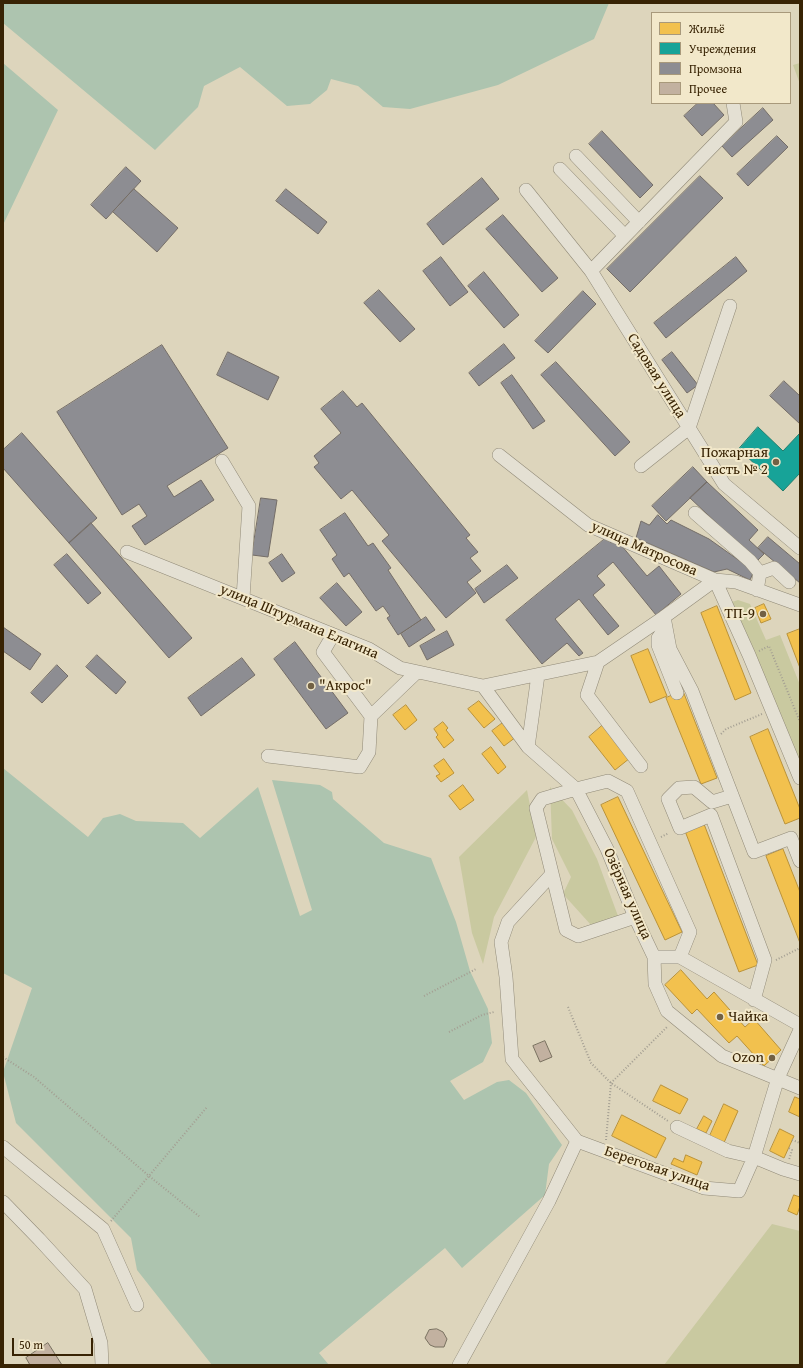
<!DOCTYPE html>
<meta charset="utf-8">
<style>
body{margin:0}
#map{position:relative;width:803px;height:1368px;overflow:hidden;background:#ddd5bc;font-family:"Gentium Book Plus",serif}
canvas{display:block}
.frame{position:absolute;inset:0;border:4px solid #382304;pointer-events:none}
.legend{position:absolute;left:651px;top:12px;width:140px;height:92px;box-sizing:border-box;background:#f2e8ca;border:1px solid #a8997b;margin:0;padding:5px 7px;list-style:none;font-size:12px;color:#382304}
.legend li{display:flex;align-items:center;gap:8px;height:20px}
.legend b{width:20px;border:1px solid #a8997b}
.scale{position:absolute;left:12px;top:1338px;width:81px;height:18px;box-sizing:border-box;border:2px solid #382304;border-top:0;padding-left:5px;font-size:12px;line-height:14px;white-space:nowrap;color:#382304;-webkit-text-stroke:3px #f2e8ca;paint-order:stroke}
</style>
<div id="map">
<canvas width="803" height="1368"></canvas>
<div class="frame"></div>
<ul class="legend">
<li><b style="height:11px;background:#f2c14e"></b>Жильё</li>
<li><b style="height:11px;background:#17a398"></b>Учреждения</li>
<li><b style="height:11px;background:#8d8d92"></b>Промзона</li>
<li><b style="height:11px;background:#c2b1a0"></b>Прочее</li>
</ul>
<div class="scale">50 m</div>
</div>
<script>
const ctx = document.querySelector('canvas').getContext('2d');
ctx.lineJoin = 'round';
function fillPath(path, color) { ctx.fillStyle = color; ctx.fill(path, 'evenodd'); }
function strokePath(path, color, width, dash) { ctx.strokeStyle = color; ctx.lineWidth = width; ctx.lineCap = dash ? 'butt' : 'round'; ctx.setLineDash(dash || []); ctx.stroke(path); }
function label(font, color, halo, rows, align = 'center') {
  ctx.font = font + ' "Gentium Book Plus",serif'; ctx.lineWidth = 4; ctx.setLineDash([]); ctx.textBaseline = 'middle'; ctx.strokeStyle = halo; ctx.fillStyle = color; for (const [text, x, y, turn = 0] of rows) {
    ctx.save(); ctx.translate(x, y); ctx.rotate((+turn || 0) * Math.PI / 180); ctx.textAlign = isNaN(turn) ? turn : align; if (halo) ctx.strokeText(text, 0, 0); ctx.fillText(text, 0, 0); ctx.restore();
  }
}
fillPath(new Path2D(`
 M800,63V84L793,65Z
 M738,600L750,604L766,640L780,635L800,685V766L732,602Z
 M550,787L572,810L597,859L618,916L591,925L563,894L571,877L552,839Z
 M527,790L536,837L494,917L483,964L472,933L459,857Z
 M772,1224L800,1231V1365H664Z`), '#c9c9a0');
fillPath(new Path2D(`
 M3,3H609L594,39L498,85L410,109L383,107L358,86L331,79L327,90L310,104L287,106L240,67L204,86L198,107L155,150L3,23Z
 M3,63L58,110L3,225Z
 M3,768L88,837L103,818L120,814L136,821L183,823L200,838L258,787L300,916L312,910L272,780L320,785L332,792L333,799L384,843L431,858L456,922L470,971L488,1009L492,1043L483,1062L450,1081L464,1100L497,1082L509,1080L526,1093L562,1145L549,1164L545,1195L462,1268L445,1248L319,1353L329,1365H212L137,1270L131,1238L16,1123L3,1072L32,988L3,973Z`), '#adc4af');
const homes = new Path2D(`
 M764,604L771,619L761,623L755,608Z
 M717,606L751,693L735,700L701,613Z
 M800,629V668L787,634Z
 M648,649L667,696L650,703L631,656Z
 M683,691L717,778L701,784L666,698Z
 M479,701L495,719L484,728L468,709Z
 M406,705L417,720L405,730L393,715Z
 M443,722L448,728L446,730L454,740L444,748L436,737L438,735L434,729Z
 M504,722L516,737L504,746L492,731Z
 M603,725L630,758L615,770L589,737Z
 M768,729L800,809V818L785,824L750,737Z
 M491,747L506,767L498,774L482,754Z
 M444,759L454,773L441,782L436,776L440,774L434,766Z
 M463,785L474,800L460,810L449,796Z
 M618,797L682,932L665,940L601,805Z
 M704,824L758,965L739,972L685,831Z
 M783,849L800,892V943L766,856Z
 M681,970L707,999L714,992L745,1027L754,1019L781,1050L764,1066L737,1036L729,1043L697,1009L692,1014L665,985Z
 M661,1085L688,1099L680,1114L653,1101Z
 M795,1097L800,1099V1117L789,1112Z
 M724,1104L738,1111L723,1145L709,1138Z
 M622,1115L666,1138L656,1158L612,1136Z
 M704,1116L712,1121L706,1133L697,1129Z
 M780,1129L794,1136L784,1158L770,1151Z
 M686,1155L702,1162L697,1175L671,1164L674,1158L683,1162Z
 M794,1195L800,1197V1206L797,1215L788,1211Z`);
fillPath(homes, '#f2c14e');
strokePath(homes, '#ba9238', 1);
const public = new Path2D(`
 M758,427L783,451L800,433V473L783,491L739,449Z`);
fillPath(public, '#17a398');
strokePath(public, '#217d6c', 1);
const industry = new Path2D(`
 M698,103H713L724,115L702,136L684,116Z
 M763,108L773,120L732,157L722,146Z
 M602,131L653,185L640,198L589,144Z
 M777,136L788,147L748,186L737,174Z
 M126,167L141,181L106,219L91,205Z
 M700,176L723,198L630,292L607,269Z
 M482,178L499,199L443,245L427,224Z
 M134,189L178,228L157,252L113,212Z
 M286,189L327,222L318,234L276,201Z
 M503,215L558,278L542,292L486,229Z
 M441,257L468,292L450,306L423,271Z
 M736,257L747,271L666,338L654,323Z
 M484,272L519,315L504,328L468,286Z
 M379,290L415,329L400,342L364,303Z
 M583,291L596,304L548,353L535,341Z
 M504,344L515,358L479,386L469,373Z
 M162,345L228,448L167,486L174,497L201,480L214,500L145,545L132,526L147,516L139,504L122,515L57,412Z
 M228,352L279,377L268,400L217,375Z
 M672,352L698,385L687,393L662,360Z
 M556,362L630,442L615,456L541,375Z
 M512,375L545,421L533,429L501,383Z
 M784,381L800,396V424L770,396Z
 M343,391L357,407L362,403L470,535L466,538L478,552L470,558L481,571L467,582L476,593L446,618L382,541L389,535L352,490L341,499L314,467L319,463L314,456L341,433L321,409Z
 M22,433L97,518L69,543L3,468V450Z
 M693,467L707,482L666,521L652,506Z
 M707,482L758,530L749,540L764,554L757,561L690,498Z
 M261,498L277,500L268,557L252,555Z
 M345,513L368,546L373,543L391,568L388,570L421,620L398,635L387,618L390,616L383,606L376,611L349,573L344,577L332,559L337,555L320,530Z
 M658,515L667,524L671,520L709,539L754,571L750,580L727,569L714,572L636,538L641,521L649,525Z
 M91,523L192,638L169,658L69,543Z
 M768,537L800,564V583L758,548Z
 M606,538L611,543L616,539L647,576L659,566L681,594L656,615L613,562L597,576L605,585L593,595L619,626L608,635L579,599L555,619L583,653L579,656L567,643L542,664L506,620Z
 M67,554L101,593L88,604L54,565Z
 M282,554L295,573L282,582L269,563Z
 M507,565L518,578L484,603L475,589Z
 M337,583L362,612L346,626L320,598Z
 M426,617L435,630L409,647L401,634Z
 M3,627L41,654L30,670L3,651Z
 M447,631L454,645L427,660L420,646Z
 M295,642L348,713L326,729L274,659Z
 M97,655L126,682L116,694L86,667Z
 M242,658L255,675L201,716L188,698Z
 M57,665L68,676L42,703L31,693Z`);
fillPath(industry, '#8d8d92');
strokePath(industry, '#746d67', 1);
const building = new Path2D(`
 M545,1041L552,1057L540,1062L533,1046Z
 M437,1329L443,1332L447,1339L444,1347H435L430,1345L425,1338L429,1330Z
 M48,1343L62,1365H30L26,1358Z`);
fillPath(building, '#c2b1a0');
strokePath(building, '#797160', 1);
const minor = new Path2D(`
 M576,156L639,222
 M560,169L625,236
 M526,190L591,271L724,484L800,548
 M591,271L736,122L733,103
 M499,455L588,525L715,580L736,582L800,605
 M222,461L249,506L243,598
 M641,466L689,428L730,306
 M695,513L750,561L760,573L757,590
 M127,552L369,649L400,668L483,686L598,662L664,617L715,580
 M760,573L774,568L789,582
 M715,580L749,655L800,778
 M664,617L670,649L692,691L754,852L791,838L800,861
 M666,627L658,638V645L677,693
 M333,635L323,652L371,716L417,672
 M598,662L587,695L641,766
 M483,686L528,747L576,789L607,849L635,917L654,957L655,984L667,1011L722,1056L800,1088
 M528,747L538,675
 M268,756L360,767L369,752L371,716
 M732,796L712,802L694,787L679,788L668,799L680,828L711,815L765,960L754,1000
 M552,874L508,922L501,942L506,977L512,1059L577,1141
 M635,917L578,936L566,930L536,808L542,799L576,789L608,781L627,791L690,932L680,957L800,1025
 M654,957H680
 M677,1127L728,1151L754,1157L783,1169L800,1174
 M577,1141L704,1188L739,1191L754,1157L778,1078L800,1030
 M3,1147L103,1229L137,1305
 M3,1202L39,1239L85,1289L101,1343L102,1365
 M459,1365L549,1201L577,1141`);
strokePath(minor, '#918a78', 14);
strokePath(new Path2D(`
 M759,651L769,646L800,722
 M721,734L726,729L762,714
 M661,837L669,833
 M776,960L800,948
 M424,996L476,969
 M568,1007L591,1063L611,1083L668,1121
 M449,1032L482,1015L494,1012
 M3,1057L34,1077L149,1176L200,1217
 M606,1140L611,1083L668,1026
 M792,1140L800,1143
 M789,1148L792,1150L789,1160
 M111,1221L207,1107`), '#a39e92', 2, [1, 2]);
strokePath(minor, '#e4e0d3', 13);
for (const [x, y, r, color] of [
 [776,462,4,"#726144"],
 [763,614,4,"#726144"],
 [311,686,4,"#726144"],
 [720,1017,4,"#726144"],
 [772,1058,4,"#726144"]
]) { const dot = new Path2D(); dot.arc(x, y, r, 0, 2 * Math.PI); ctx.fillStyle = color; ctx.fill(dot); strokePath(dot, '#f2e8ca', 1.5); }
label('15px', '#382304', '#f2e8ca', [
 ["Садовая улица",656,376,58],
 ["улица Матросова",644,549,24],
 ["улица Штурмана Елагина",299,622,23],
 ["Озёрная улица",627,894,66],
 ["Береговая улица",657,1169,19]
]);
label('15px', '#382304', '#f2e8ca', [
 ["Пожарная",768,453],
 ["часть № 2",768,470],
 ["ТП-9",755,614],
 ["\"Акрос\"",319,686,"left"],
 ["Чайка",728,1017,"left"],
 ["Ozon",764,1058]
], 'right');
</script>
